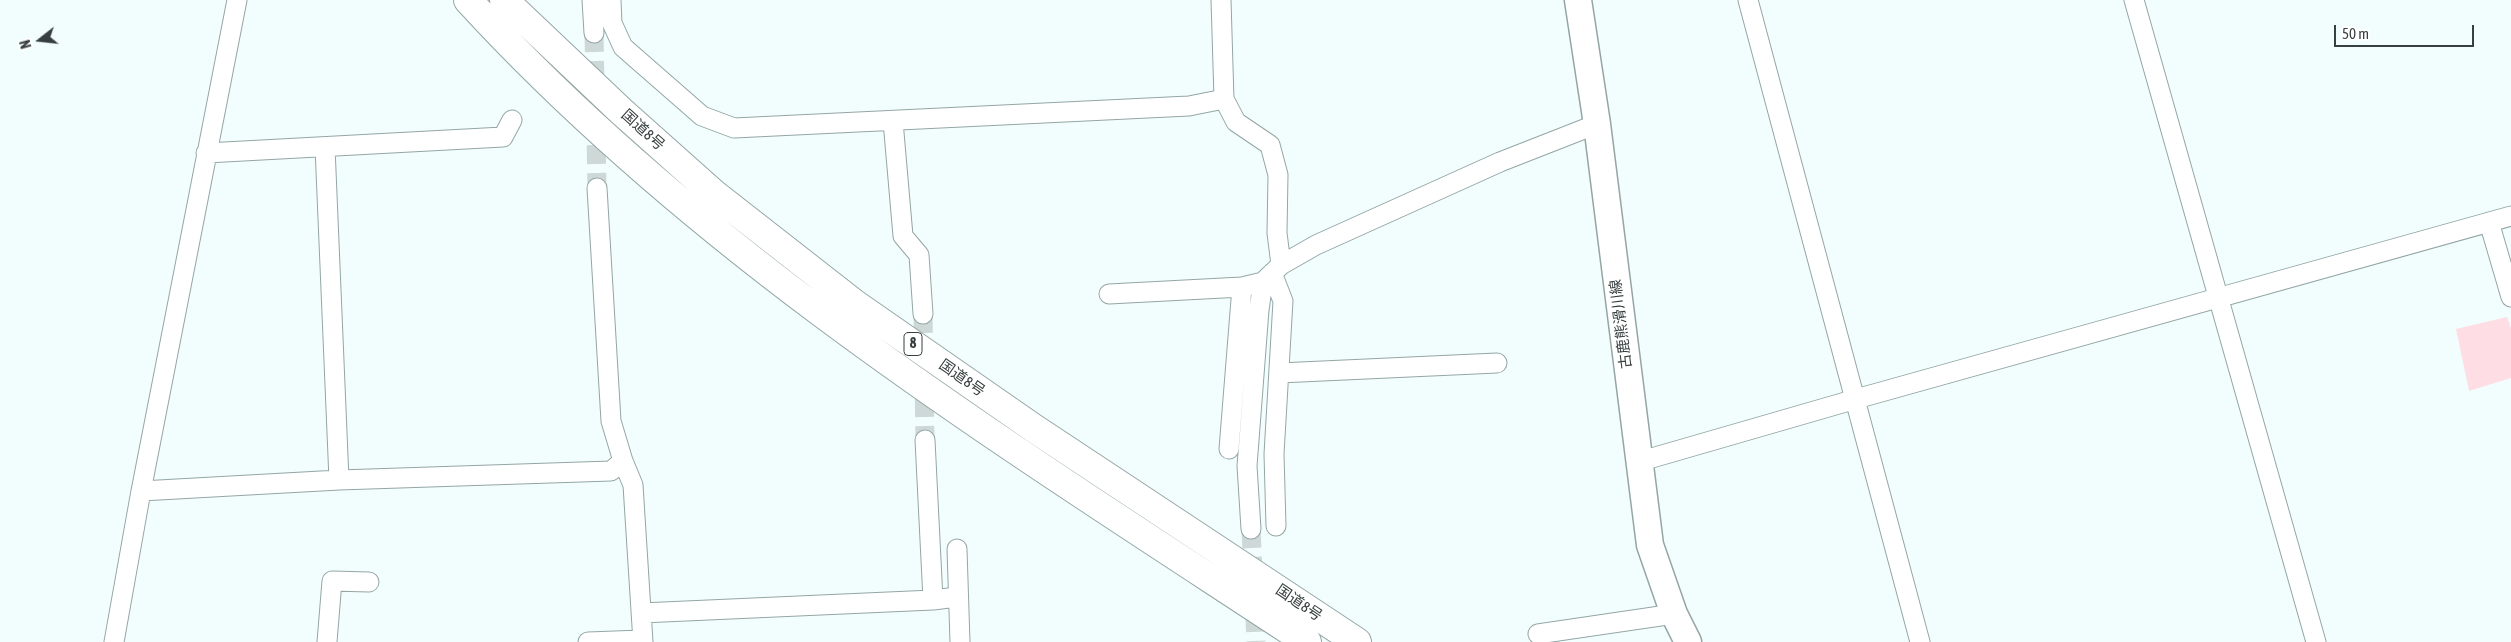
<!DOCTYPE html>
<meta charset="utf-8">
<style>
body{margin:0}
#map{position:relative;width:2511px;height:642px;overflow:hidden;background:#f2fefd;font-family:"Asap Condensed",sans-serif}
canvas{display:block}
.north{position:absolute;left:15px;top:15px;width:50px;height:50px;-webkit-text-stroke:4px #fff;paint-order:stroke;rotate:254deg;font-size:14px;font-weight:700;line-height:20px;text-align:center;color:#373f3f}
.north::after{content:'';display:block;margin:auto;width:18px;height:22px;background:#373f3f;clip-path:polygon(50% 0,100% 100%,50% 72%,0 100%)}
.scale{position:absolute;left:2334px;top:25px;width:140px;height:22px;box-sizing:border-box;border:2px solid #373f3f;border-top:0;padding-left:6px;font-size:15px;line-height:18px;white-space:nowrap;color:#373f3f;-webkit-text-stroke:4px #fff;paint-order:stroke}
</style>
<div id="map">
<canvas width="2511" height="642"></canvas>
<div class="north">N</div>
<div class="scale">50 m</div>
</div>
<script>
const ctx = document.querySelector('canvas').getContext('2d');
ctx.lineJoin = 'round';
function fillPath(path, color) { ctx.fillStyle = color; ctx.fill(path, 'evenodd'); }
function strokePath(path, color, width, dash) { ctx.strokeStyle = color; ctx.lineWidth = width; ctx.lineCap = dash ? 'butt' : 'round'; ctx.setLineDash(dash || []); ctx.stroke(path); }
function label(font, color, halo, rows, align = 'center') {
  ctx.font = font + ' "Asap Condensed","Noto Sans JP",sans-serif'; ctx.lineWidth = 5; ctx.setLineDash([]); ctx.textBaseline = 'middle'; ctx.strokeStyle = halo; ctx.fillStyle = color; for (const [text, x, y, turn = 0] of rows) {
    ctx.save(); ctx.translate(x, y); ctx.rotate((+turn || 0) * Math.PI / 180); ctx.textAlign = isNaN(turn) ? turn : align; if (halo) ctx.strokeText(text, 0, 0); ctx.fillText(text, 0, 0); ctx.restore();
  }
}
fillPath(new Path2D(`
 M2507,317L2511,328V378L2469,391L2456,329Z`), '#fedde4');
strokePath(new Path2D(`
 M594,33L597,188
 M923,314L925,440
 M1251,529L1256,642`), '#cdd8d7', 19, [19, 9]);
const minor = new Path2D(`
 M592,0L594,33
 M611,0L612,23L623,47L702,116L734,128L1189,106L1224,99
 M1221,0L1224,99L1236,122L1270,145L1278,175L1277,233L1281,265
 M1748,0L1920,642
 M2134,0L2316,642
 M893,121L903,236L919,255L923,314
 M325,147L339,480
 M206,153L503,137L512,120
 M597,188L611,421L623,461L633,485L643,642
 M2489,222L2511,297
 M1272,273L1283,301L1274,454L1276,526
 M1109,294L1242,287
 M1279,373L1497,363
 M925,440L933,600L957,597
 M1229,449L1242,287L1263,282
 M1638,462L1856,399L2511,216
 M141,491L237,0
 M1251,529L1247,466L1259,310L1263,282L1281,265L1316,245L1500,162L1597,124
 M957,549L960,642
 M641,613L933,600
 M1538,634L1674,614
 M114,642L141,491L339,480L611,471L623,461
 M327,642L332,581L369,582
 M588,642L642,640`);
const secondary = new Path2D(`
 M1578,0L1597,124L1650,545L1674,614L1688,642`);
const trunk = new Path2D(`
 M468,0C707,261 1014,449 1307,642
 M504,0L621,111L713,193L855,304L1035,429L1357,642`);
strokePath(minor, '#93a6a5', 21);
strokePath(secondary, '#93a6a5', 29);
strokePath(trunk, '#93a6a5', 30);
strokePath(minor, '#fff', 19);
strokePath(secondary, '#fff', 26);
strokePath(trunk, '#fff', 28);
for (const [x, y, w] of [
 [913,344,18]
]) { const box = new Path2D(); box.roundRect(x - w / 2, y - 11.5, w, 23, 4); ctx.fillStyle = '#fff'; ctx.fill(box); strokePath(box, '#373f3f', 1); }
label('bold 14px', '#373f3f', null, [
 ["8",913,344]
]);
label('15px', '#373f3f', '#fff', [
 ["国道8号",643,130,42],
 ["古鹿熊滑川線",1621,324,-97],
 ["国道8号",962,378,35],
 ["国道8号",1299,603,34]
]);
</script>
